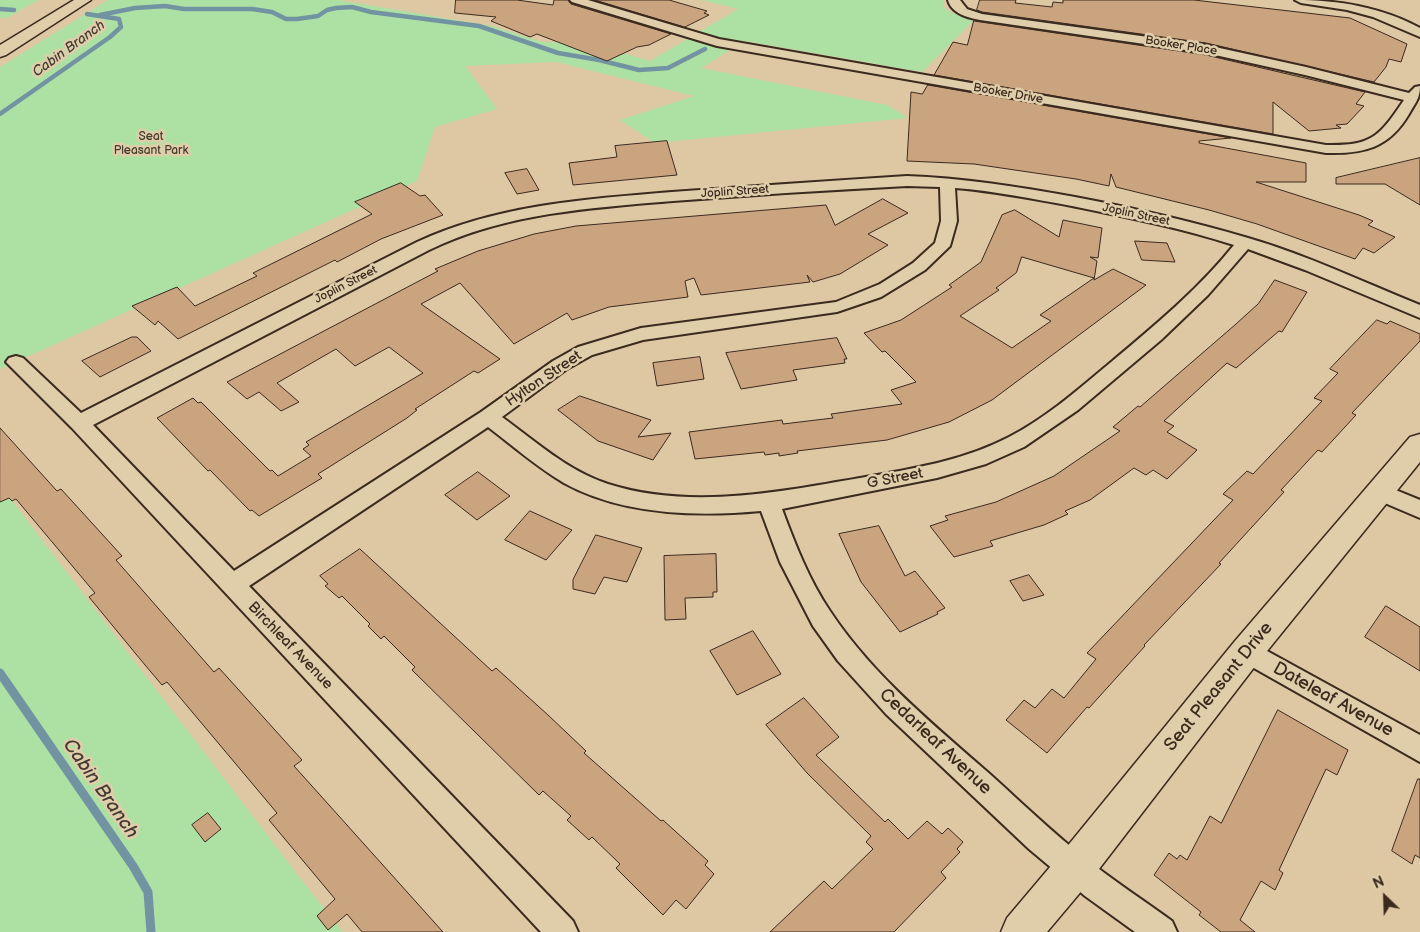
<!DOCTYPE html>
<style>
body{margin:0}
#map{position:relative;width:1420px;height:932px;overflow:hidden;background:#dec8a4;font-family:"Balsamiq Sans",sans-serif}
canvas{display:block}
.north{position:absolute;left:1360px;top:872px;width:50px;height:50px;-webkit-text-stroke:4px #e0ceab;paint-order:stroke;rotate:336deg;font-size:14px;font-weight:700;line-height:20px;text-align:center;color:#3b2a1e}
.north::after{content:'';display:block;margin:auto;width:18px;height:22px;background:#3b2a1e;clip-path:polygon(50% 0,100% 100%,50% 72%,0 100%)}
</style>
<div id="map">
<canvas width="1420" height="932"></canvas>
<div class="north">N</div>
</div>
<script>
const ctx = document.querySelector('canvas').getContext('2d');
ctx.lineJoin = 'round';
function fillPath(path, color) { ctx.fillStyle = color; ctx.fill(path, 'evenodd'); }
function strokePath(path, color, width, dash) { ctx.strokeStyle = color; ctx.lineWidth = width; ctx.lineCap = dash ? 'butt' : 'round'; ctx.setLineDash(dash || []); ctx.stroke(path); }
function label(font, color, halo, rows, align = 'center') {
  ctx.font = font + ' "Balsamiq Sans",sans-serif'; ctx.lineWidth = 5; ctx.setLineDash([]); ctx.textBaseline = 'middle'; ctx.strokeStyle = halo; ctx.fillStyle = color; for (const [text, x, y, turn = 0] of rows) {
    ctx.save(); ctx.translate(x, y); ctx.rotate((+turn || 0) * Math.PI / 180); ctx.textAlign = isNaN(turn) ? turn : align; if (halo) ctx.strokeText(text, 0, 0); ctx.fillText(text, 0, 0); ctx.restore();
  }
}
fillPath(new Path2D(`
 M0,0H38L7,18H0Z
 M108,0H338L492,26L542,42L589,43L650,61L738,9L702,0H944L943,7L952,13L974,20L922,72L745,41L701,68L887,105L908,118L655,143L620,120L694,96L556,62L465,66L497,109L435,127L417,181L0,369V67Z
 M0,485L300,878L343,932H0Z`), '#ade1a3');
strokePath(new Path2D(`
 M0,9L14,10
 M100,15L135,8L165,6L184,9H252L272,12L286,19H297L318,16L327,10L336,8L352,7L371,12L479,26L558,53L599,60L639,70L668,68L705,49
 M0,114L110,37L121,27L119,19L87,14`), '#7293a1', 4.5);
strokePath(new Path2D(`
 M0,673L133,866L148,892L151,932`), '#7293a1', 9);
const building = new Path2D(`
 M456,0H517L553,5L554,0H568L571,4L671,34L649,45L637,47L607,61L537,34L530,37L491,21L496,17L455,13Z
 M595,0H669L707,11L704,13L709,15L685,27Z
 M980,0H1016L1015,3L1052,7L1053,2L1063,3V0H1194L1350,18L1407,44L1401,62L1389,59L1386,67L1374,82L1206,43L982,12L977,10Z
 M974,21L1206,55L1365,92L1356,104L1364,106L1347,124L1336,125L1341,128L1309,131L1273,102V134L934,75L953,42L967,45Z
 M928,85L1231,138L1199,141V143L1306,163V182H1256L1359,215L1373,221L1368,225L1395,237L1374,253L1363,248L1355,259L1257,224L1209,210L1116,187L1111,174L1109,186L1076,179L974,164L907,161L911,92L922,94Z
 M667,141L677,175L573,185L569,163L617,157L615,146Z
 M1420,158V205L1385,184H1336V178Z
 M527,169L539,190L517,194L505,173Z
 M401,183L420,196L425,195L443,215L381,239L337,262L335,260L178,339L158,321L155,325L132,306L177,287L195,306L257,276L253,273L372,214L355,202Z
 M883,199L908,213L868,234L888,245L840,274L813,282L807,275L810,282L701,295L694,278L685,281L688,297L609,307L572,320L567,313L514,344L460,283L421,304L500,359L478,373L474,371L415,409L417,410L407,418L318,474L322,478L259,516L252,510L250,511L210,470L208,471L157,418L193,398L198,403L201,402L270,471L272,470L278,476L311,456L303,449L309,445L306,442L423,373L389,347L355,366L336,349L277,383L299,402L281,411L259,392L247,399L227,382L438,271L435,269L478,251L534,234L576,226L826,205L835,225Z
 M1015,210L1059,237L1063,220L1102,228L1098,258L1090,257L1097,261L1094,280L1113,269L1146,285L992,400L949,422L887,440L797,451L798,453L779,456V453L765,455L764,452L695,459L689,432L782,420L783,424L833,418L831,414L902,404L891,390L916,382L885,351L882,352L864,333L901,320L952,287L949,285L981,262L1002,215ZM1022,257L1094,278L1040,315L1051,321L1012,348L960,316L999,290L996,288L1016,273Z
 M1135,241L1167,243L1175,262L1142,260Z
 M1275,280L1307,292L1282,332L1279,331L1236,368L1227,363L1164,421L1174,426L1167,432L1197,450L1167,479L1153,470L1146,475L1134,468L1090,500L1065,511L1068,514L1044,525L990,541L993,546L954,557L930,526L948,520L945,516L996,502L1054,476L1120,431L1113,427L1138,406L1140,407L1236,324L1258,304Z
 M1377,320L1387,324L1390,321L1420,334V341L1352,413L1356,415L1322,452L1318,450L1281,490L1284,492L1219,563L1221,564L1144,645L1145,646L1089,708L1087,707L1047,753L1006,720L1024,700L1035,708L1052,689L1064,698L1096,659L1087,653L1233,500L1223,494L1247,471L1253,474L1322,401L1314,398L1338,373L1330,369Z
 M132,337H137L151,351L100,377L82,361Z
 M837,338L847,359H844L845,363L793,370L797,380L741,389L726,353Z
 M700,357L704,379L657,386L653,363Z
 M580,396L651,420L638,437L671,433L653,460L598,441L558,410Z
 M0,428L57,491L61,489L122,556L116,560L214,672L219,668L302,760L294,766L443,932H362L347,914L328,930L317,916L335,899L269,820L277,813L167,682L162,685L145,665L89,597L95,593L16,499L12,501L9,498L0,502Z
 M478,472L510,496L477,520L445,495Z
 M530,511L572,530L546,560L505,540Z
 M879,526L905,576L915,571L945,608L937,612L938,614L900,632L861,582L839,534Z
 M596,535L642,548L627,582L604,577L595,594L573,589V580Z
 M360,549L492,671L496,668L548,715L586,751L584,753L661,821L663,820L708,861L705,865L714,874L686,909L676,900L663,915L616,868L620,864L592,837L589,840L567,820L571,816L543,791L539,795L412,670L415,667L384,636L381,639L368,626L370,624L342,596L339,598L325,586L328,584L320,576Z
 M716,554L717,592H713V597L685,598L686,619L665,620L664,556Z
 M1029,575L1044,595L1023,601L1010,581Z
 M1386,606L1420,627V671L1365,637Z
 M753,631L781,674L737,695L710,651Z
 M804,698L839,737L816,755L885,822L888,819L908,839L927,821L942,834L948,828L963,842L957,849L960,852L941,872L946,878L894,932H770L824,881L832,889L873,849L866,842L871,836L807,773L766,725Z
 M1278,710L1348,750L1337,775L1326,769L1279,870L1283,873L1275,890L1261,881L1240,920L1255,932H1221L1199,915L1201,912L1154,875L1169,853L1177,859L1180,855L1187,860L1210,816L1221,823Z
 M1418,779H1420V858L1415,855L1412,864L1392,851Z
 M208,813L221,829L205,842L192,825Z`);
fillPath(building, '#caa37f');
strokePath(building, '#3b2a1e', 1);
const street = new Path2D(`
 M570,0H588L719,39L1326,145C1372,146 1379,137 1404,100L1305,75L1206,53L980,20C968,18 951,13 948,0H960L967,9L982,14L1206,45L1306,67L1409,93L1415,87L1420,86C1420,99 1415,103 1409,114C1389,148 1364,154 1326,153L717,46L572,2Z
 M1295,0C1339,0 1381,7 1420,28V37L1373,17L1347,10L1301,3Z
 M907,176C964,178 1019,187 1075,197C1133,208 1191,221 1248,238C1307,255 1363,282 1420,305V318L1305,270L1248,249L1208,295L1161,340L1078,410L1024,447L986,464L937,478L782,509C795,544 809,580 830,611C873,676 935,726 992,776C1023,804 1053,833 1086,859C1114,881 1143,900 1172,921L1177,932H1135L1085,896L1029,849L886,714L838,661L813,626L780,562L761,511C696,517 622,515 564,483C537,467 513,446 488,427L249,586L573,921L578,932H541L72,428L6,362L9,358L16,356L23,358L81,413L417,242C497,205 586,199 672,192C750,186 829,181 907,176ZM907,186L940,187L941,221L935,243L913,263L880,284L836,302L641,328L578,347L553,361L481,412L234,571L93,425L429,250C505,213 590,208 673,201C751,195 829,190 907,186ZM955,188C995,191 1033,199 1072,206C1126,217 1181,228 1234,245C1198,290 1154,326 1110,363C1079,389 1046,418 1009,437C963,461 911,469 860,478C778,492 690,510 608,484C568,471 535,441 502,417L567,369L592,355L643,340L837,312L881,297L925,270L950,246L957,221Z
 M1381,484L1420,500V518L1373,498L1370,492L1373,486Z
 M1247,640L1420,735V762L1238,659L1234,651L1238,643Z`);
const secondary = new Path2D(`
 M1420,434V462L1259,661L1089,882L1047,932H1001L1007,918L1061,854L1235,641L1410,437Z`);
const primary = new Path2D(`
 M74,0H91L6,55L0,57V45Z`);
strokePath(street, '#3b2a1e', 4);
strokePath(secondary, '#3b2a1e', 3);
strokePath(primary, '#3b2a1e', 3);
fillPath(street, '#e0ceab');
fillPath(secondary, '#e0ceab');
fillPath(primary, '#e0ceab');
label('12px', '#3b2a1e', '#e0ceab', [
 ["Booker Place",1181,46,9],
 ["Booker Drive",1008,94,10],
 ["Joplin Street",735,192,-4],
 ["Joplin Street",1136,215,12],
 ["Joplin Street",346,285,-27]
]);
label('12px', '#463c2b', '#e0ceab', [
 ["Seat",151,137],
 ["Pleasant Park",151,151]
]);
label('italic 14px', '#443c34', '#e0ceab', [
 ["Cabin Branch",69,49,-36]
]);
label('15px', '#3b2a1e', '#e0ceab', [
 ["Hylton Street",544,379,-34],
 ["G Street",895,479,-11],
 ["Birchleaf Avenue",290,646,46]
]);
label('18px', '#3b2a1e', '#e0ceab', [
 ["Seat Pleasant Drive",1219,687,-51],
 ["Dateleaf Avenue",1333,700,29],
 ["Cedarleaf Avenue",935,742,43]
]);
label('italic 19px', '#443c34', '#e0ceab', [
 ["Cabin Branch",100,789,55]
]);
</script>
